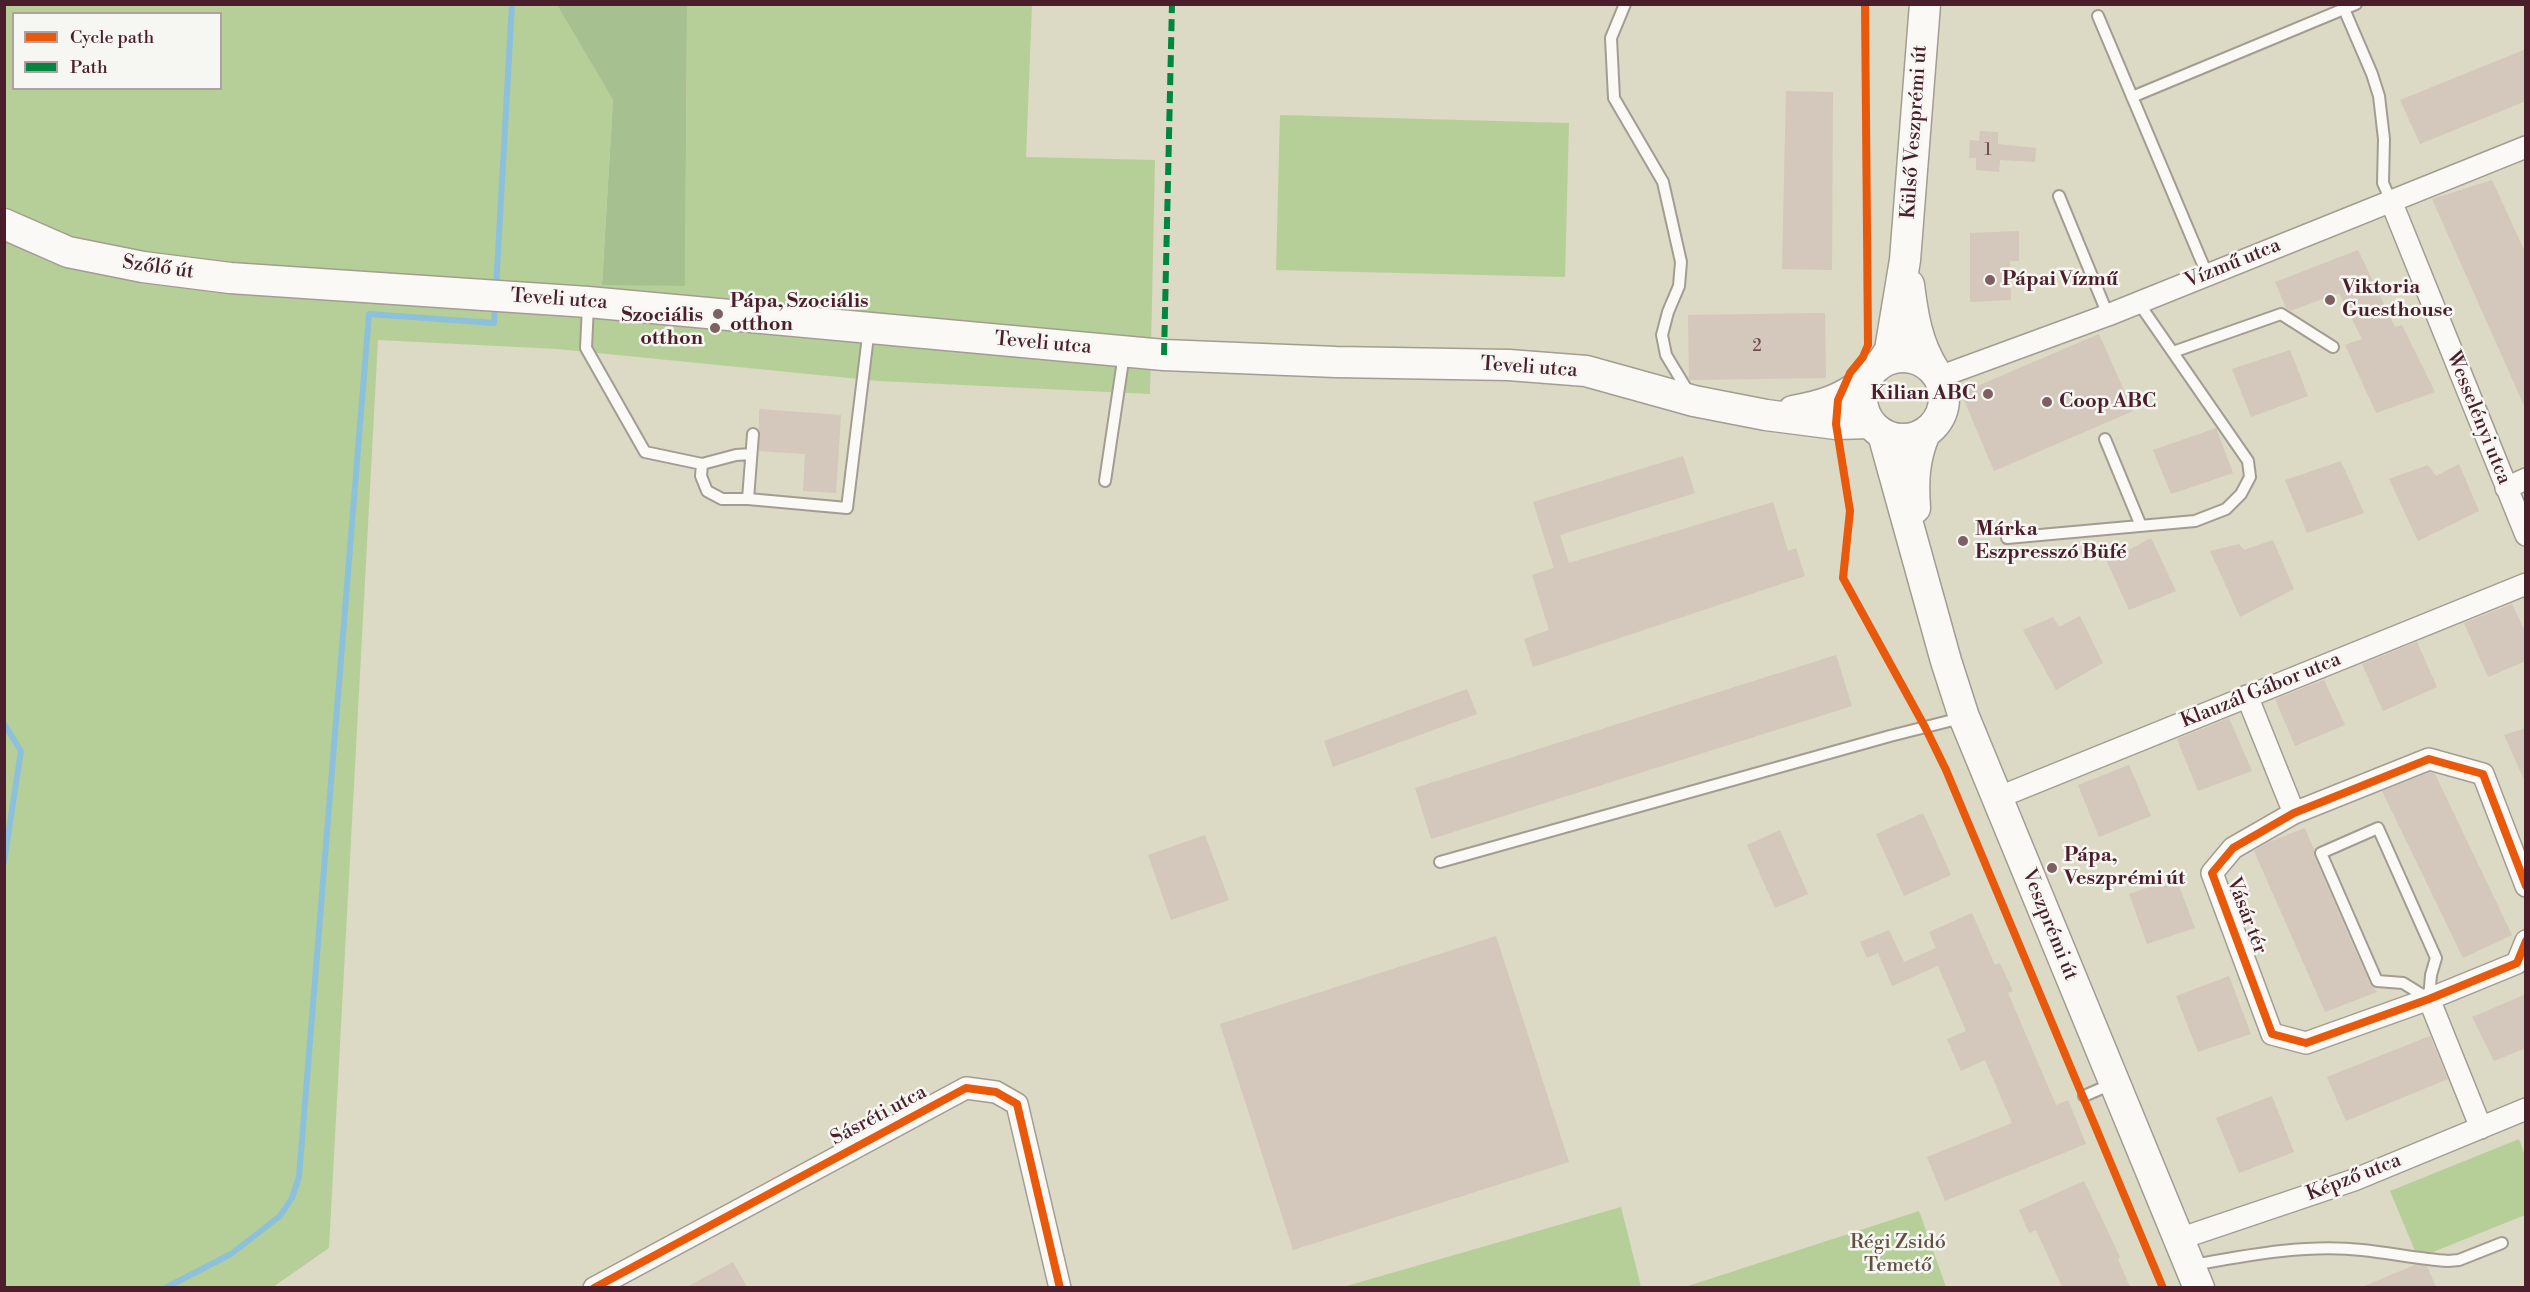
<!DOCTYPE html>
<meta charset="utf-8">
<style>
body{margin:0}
#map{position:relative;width:2530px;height:1292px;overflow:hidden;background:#dcd9c4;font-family:"Libre Bodoni",serif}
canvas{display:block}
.frame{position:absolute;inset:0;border:6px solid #4a1f2b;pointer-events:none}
.legend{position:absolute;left:12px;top:12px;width:210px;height:78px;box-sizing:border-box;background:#f6f6f2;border:2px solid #b1a0a2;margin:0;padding:8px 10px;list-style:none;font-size:18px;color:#4a1f2b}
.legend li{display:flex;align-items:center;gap:12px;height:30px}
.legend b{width:30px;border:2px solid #b1a0a2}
</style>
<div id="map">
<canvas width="2530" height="1292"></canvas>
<div class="frame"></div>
<ul class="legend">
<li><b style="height:8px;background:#e8590c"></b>Cycle path</li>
<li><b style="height:8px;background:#00873e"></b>Path</li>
</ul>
</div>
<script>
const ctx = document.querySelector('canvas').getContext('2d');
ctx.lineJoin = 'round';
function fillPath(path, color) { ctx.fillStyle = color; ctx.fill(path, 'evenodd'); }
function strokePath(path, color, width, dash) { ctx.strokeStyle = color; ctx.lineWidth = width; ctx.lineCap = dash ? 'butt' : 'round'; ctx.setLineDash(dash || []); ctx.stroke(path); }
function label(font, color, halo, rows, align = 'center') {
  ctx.font = font + ' "Libre Bodoni",serif'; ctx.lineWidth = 5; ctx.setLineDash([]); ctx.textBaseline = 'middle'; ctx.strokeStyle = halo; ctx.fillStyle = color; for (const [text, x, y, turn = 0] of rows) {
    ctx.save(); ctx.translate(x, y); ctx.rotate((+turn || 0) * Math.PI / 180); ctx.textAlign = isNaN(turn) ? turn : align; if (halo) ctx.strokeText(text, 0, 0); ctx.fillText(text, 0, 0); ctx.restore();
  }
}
fillPath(new Path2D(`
 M7,4L557,5L613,100L602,284L685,286L687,5H1032L1026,157L1155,160L1150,394L879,381L557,349L378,340L329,1248L273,1287L5,1288V7ZM14,14H220V88H14Z
 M1280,115L1569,123L1565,277L1276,270Z
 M2519,1139L2525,1156V1215L2418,1258L2390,1191Z
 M1621,1207L1641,1287H1343Z
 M1919,1211L1946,1287H1685Z`), '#b6cf99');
fillPath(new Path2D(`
 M557,5H687L685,286L602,285L613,100Z`), '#a6c090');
strokePath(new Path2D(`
 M496,288L512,4
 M4,724L21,751L4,862
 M165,1288L231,1254L280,1216L292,1198L299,1177L369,314L494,323L495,305`), '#8dc1db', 6);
fillPath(new Path2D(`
 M2526,49V101L2420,144L2400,100Z
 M1786,91L1833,92L1832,270L1782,269Z
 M1980,131L1998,132V144L2036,148L2035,162L2000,160L1999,172L1976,170V158H1969L1970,140L1979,141Z
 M2492,180L2526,254V410L2432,199Z
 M2019,231V261H2010L2011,300L1970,302V233Z
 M2358,250L2395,327L2402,325L2435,392L2376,413L2345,345L2362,339L2339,293L2290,311L2286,308L2275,282Z
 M1825,313L1826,378L1690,380L1689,378L1688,315Z
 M2099,334L2133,411L1994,471L1961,393Z
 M2290,350L2308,396L2251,417L2232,369Z
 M759,409L841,415L836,493L803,491L805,454L759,451Z
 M2216,428L2233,473L2171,494L2153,450Z
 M1683,456L1695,493L1560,535L1569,563L1773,502L1788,551L1796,548L1805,576L1533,667L1524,639L1549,630L1532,575L1554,568L1533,502Z
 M2341,461L2364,513L2307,533L2285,480Z
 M2459,464L2479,511L2418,541L2389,479L2428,465L2436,476Z
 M2151,538L2176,591L2129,610L2102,551L2121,544L2127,551Z
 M2273,540L2294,589L2240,617L2210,551L2239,544L2244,550Z
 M2512,604L2526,634V661L2488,677L2464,623Z
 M2080,616L2103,663L2056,690L2023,630L2053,617L2059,627Z
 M2417,642L2437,687L2383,711L2362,664Z
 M1836,655L1852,706L1431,839L1415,788Z
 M2324,680L2345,725L2295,746L2275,699Z
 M1467,689L1477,714L1333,767L1324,741Z
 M2229,718L2252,771L2198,791L2177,739Z
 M2526,728V784L2504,735Z
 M2129,765L2151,816L2099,837L2078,785Z
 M2430,772L2435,774L2512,935L2463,958L2382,791Z
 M1923,813L1951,875L1904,896L1876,834Z
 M2305,828L2314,850V856L2370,984L2377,992L2325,1012L2254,851L2269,842Z
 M1780,830L1808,894L1775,908L1747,845Z
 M1205,835L1229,900L1171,920L1148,855Z
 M2176,878L2195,928L2147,944L2129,894Z
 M1972,913L1995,965L2000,963L2013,991L2008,993L2056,1105L2068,1100L2086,1144L1945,1201L1927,1157L2012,1123L1985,1060L1961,1071L1947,1039L1966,1031L1938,966L1892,986L1878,953L1867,958L1860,942L1889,930L1904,962L1936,948L1929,932Z
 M1496,936L1569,1162L1293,1250L1220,1024Z
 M2229,976L2251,1034L2198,1052L2176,996Z
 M2526,994V1048L2494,1061L2472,1017Z
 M2430,1036L2448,1079L2346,1121L2327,1077Z
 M2272,1096L2294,1152L2239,1173L2216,1118Z
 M2084,1181L2120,1257L2118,1259L2130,1287H2062L2036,1230L2029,1233L2019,1210Z
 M733,1262L747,1287H687Z
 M2415,1265L2427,1266L2436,1287H2362Z`), '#d4c7bb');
const lane = new Path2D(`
 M1625,4L1611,38L1614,98L1663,182L1681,262L1679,286L1668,312L1662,335L1666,355L1689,393
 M2344,9L2372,74L2379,96L2384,139L2383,183L2391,201
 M2098,16L2207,274
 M2132,97L2356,4
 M2059,196L2108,315
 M588,305L586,348L645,452L702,464L736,455L751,454
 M2173,352L2281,314L2333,347
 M753,434L748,499L847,508L869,328
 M2105,439L2141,526
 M702,464L701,476L707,491L722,499H748
 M1105,481L1124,354
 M2007,538L2195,521L2226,509L2241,494L2250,477L2248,461L2138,302
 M2378,828L2436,958L2431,975L2429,999L2403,983L2377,981L2321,853Z
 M1440,862L1890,736L1961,718
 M2084,1096L2114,1083
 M2193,1265C2249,1255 2306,1244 2362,1250C2391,1253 2419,1259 2448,1261L2459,1260L2502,1243`);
const street = new Path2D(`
 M2391,201L2526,535
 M1939,377L2108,315L2526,147
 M2506,488L2526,479
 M2247,696L2294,813
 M1997,798L2526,584
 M2526,886L2483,774L2429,759L2294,813L2233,848L2212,873L2272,1034L2306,1043L2429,999L2517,963L2526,941
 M2429,999L2481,1128
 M2179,1239L2354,1180L2526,1109
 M594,1288L966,1088L996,1092L1017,1104L1060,1288`);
const secondary = new Path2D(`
 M4,224L68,252L143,267L230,278L588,302L1164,355L1336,362L1509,365L1586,371L1694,401L1766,415L1836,424L1870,423
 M1909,285C1913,316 1917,343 1934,370
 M1862 398a41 41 0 1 1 82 0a41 41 0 1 1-82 0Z
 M1883,361L1890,350L1905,260L1925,4
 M1793,411C1821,406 1842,400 1865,381
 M1883,434L1946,661L1964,717L2199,1288
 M1915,508C1913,480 1914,459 1925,433`);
strokePath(lane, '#a39c92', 14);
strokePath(street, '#a39c92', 24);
strokePath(secondary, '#a39c92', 33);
strokePath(lane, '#faf9f6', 10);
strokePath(street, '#faf9f6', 21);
strokePath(secondary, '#faf9f6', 30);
strokePath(new Path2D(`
 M1164,355L1172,4`), '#00873e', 6, [12, 6]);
strokePath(new Path2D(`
 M1865,4L1868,345L1863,357L1850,373L1838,400L1836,424L1850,511L1843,578L1925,727L1946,770L2163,1288
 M2526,886L2483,774L2429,759L2294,813L2233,848L2212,873L2272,1034L2306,1043L2429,999L2517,963L2526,941
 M594,1288L966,1088L996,1092L1017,1104L1060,1288`), '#e8590c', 8);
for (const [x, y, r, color] of [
 [1990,280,6,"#7d6061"],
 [2330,300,6,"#7d6061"],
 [718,314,6,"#7d6061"],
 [715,328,6,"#7d6061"],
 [1988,394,6,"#7d6061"],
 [2047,402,6,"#7d6061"],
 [1963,541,6,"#7d6061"],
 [2052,868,6,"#7d6061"]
]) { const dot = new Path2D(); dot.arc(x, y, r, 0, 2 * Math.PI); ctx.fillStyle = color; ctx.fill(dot); strokePath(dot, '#f6f6f2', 2); }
label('16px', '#6c494f', null, [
 ["1",1988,151],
 ["2",1757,347]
]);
label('20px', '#4a1f2b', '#f6f6f2', [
 ["Külső Veszprémi út",1915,132,-86],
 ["Vízmű utca",2233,264,-22],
 ["Szőlő út",158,268,8],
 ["Teveli utca",559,300,4],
 ["Teveli utca",1043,344,5],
 ["Teveli utca",1529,368,4],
 ["Wesselényi utca",2478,418,68],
 ["Klauzál Gábor utca",2261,691,-22],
 ["Vásár tér",2246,916,69],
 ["Veszprémi út",2049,925,68],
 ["Sásréti utca",879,1116,-28],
 ["Képző utca",2354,1178,-21]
]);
label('bold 20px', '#4a1f2b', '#f6f6f2', [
 ["Pápai Vízmű",2002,280],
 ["Viktoria",2342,288],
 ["Guesthouse",2342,311],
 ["Pápa, Szociális",730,302],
 ["otthon",730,325],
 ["Szociális",703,316,"right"],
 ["otthon",703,339,"right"],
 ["Kilian ABC",1976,394,"right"],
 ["Coop ABC",2059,402],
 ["Márka",1975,530],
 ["Eszpresszó Büfé",1975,553],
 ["Pápa,",2064,856],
 ["Veszprémi út",2064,879]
], 'left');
label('20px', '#615141', '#f6f6f2', [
 ["Régi Zsidó",1898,1243],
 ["Temető",1898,1266]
]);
</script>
